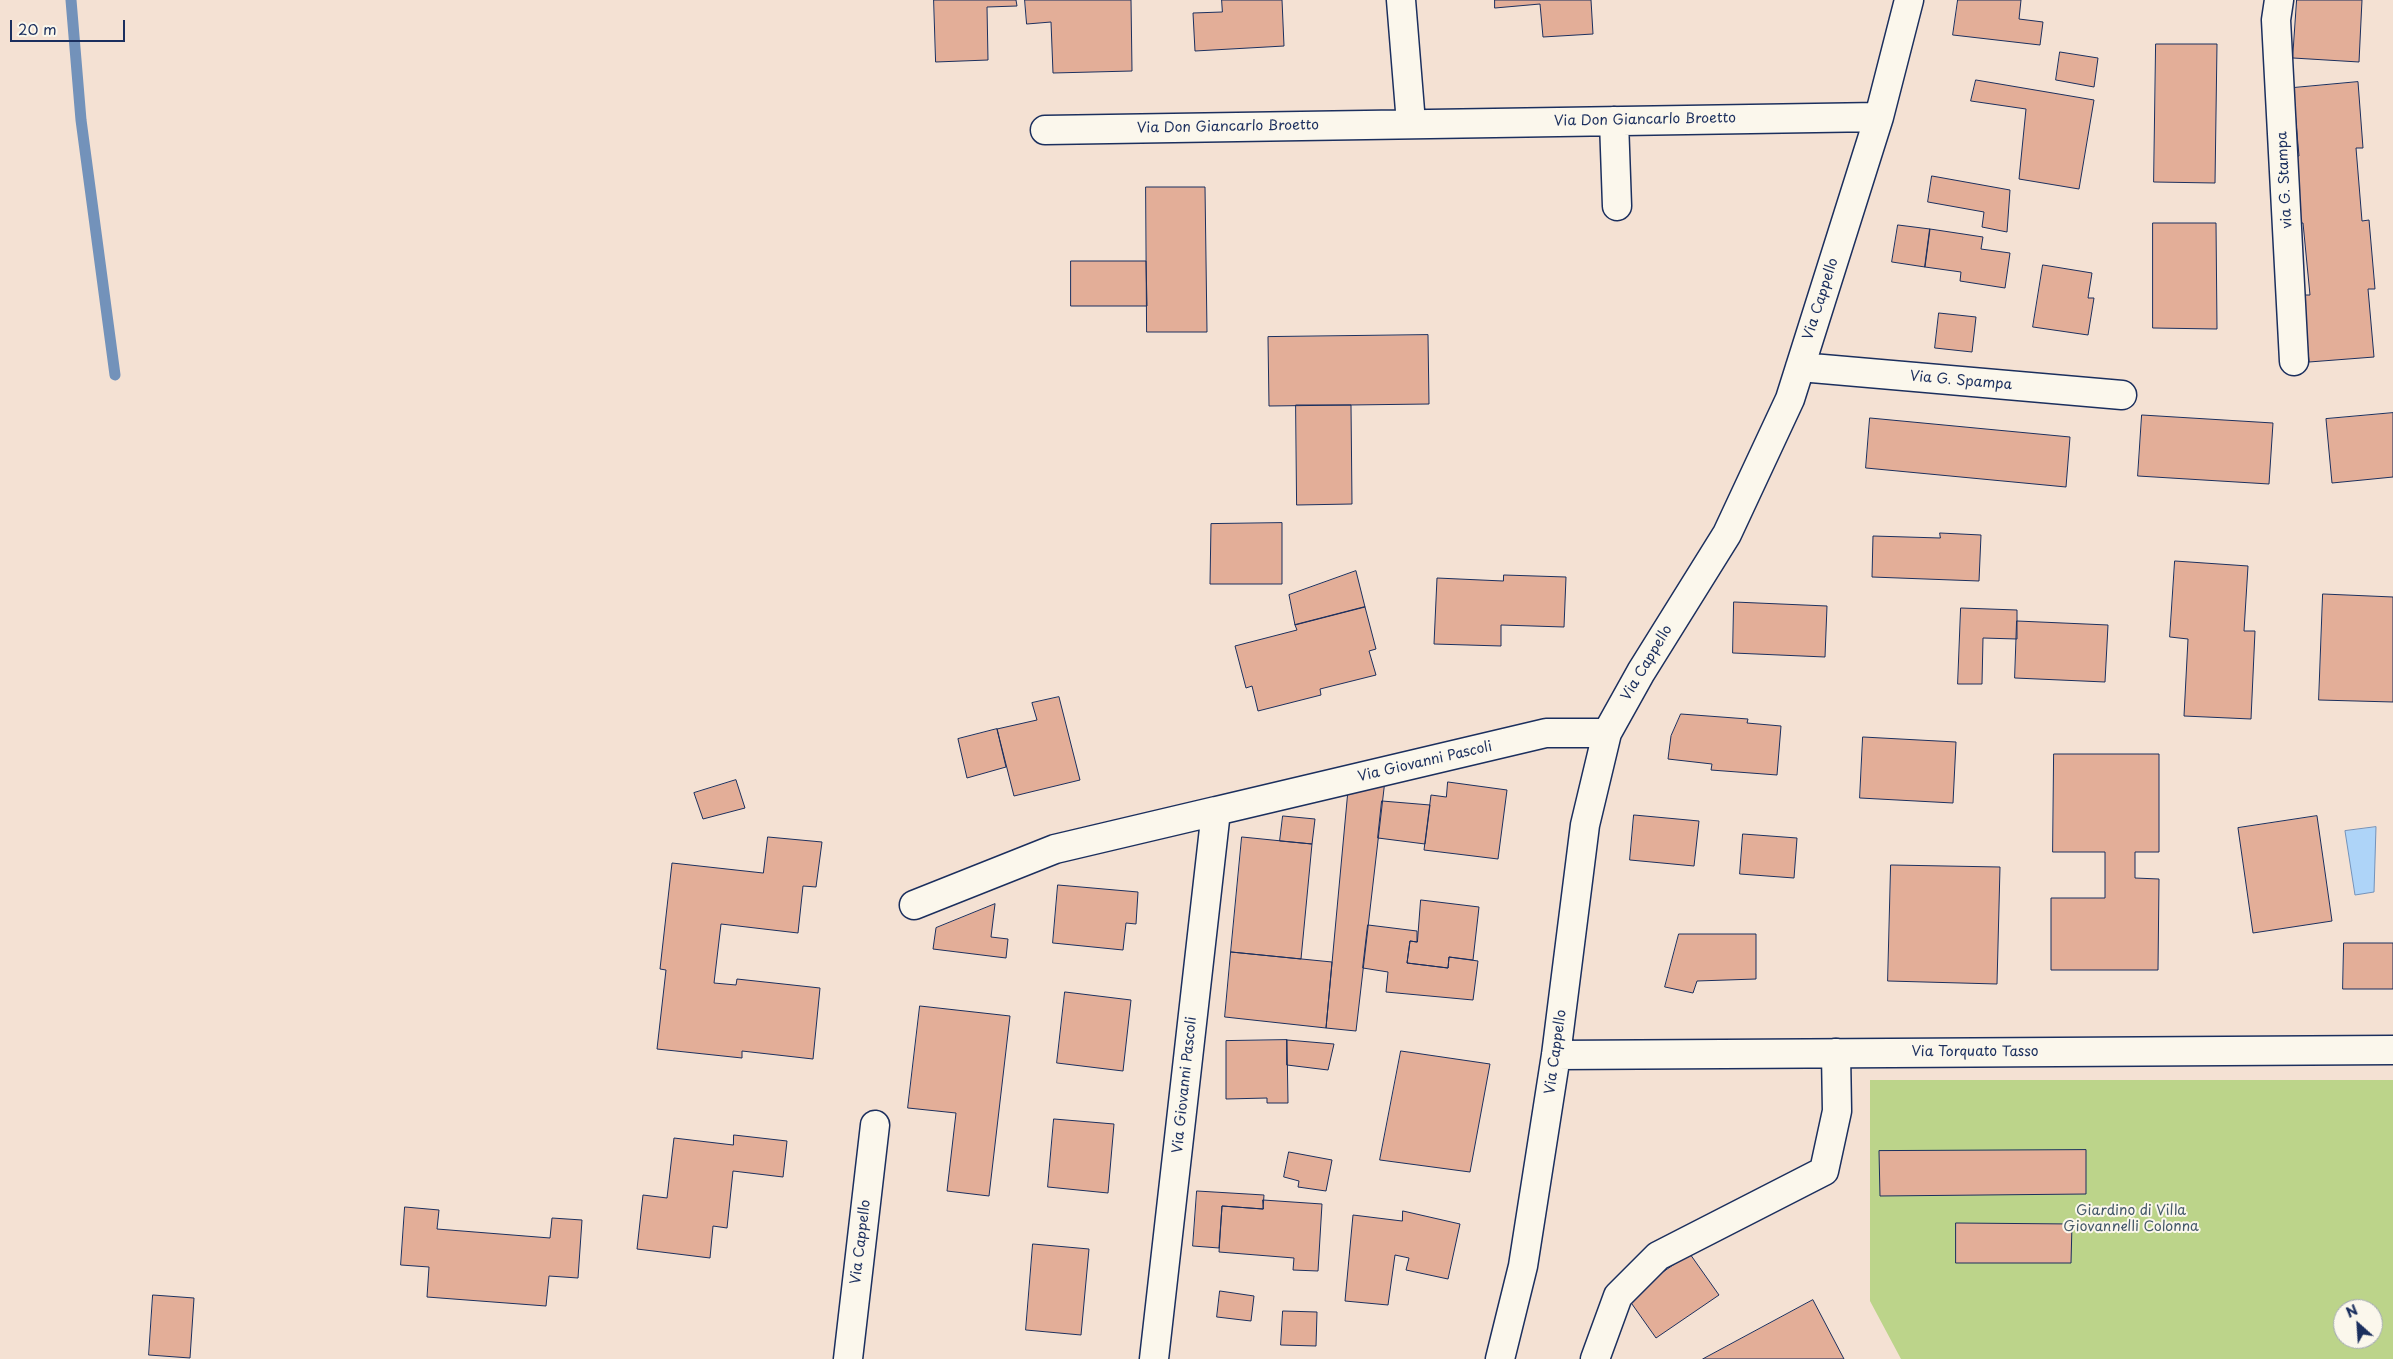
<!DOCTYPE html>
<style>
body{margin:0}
#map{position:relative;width:2393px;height:1359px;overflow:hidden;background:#f4e1d3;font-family:"Playpen Sans",sans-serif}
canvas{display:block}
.north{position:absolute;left:2333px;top:1299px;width:50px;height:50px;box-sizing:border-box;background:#fbf7ec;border:1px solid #a1a7b3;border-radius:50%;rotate:334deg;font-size:14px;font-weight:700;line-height:20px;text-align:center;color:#1b2f5e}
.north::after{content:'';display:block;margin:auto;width:18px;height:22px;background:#1b2f5e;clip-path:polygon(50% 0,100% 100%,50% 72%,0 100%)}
.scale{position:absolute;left:10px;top:20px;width:115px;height:22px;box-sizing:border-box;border:2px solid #1b2f5e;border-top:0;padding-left:6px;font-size:15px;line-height:18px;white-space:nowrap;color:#1b2f5e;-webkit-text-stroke:4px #fbf7ec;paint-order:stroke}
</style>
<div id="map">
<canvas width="2393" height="1359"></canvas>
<div class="north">N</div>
<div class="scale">20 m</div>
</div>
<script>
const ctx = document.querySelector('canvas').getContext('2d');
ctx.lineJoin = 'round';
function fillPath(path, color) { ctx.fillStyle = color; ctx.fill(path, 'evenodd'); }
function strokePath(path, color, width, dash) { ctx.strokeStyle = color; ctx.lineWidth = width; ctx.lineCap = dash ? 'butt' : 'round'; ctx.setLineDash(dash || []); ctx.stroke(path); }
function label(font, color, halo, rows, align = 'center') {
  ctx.font = font + ' "Playpen Sans",sans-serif'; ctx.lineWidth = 4; ctx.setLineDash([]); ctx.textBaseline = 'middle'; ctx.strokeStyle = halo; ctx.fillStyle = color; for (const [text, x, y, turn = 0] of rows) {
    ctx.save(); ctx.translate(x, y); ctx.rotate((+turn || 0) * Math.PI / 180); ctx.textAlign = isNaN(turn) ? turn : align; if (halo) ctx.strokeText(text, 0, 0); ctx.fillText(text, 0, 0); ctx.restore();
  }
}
fillPath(new Path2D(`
 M1870,1080H2393V1359H1901L1870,1301ZM2343,1309H2373V1339H2343Z`), '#bcd48a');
const water = new Path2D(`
 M2376,827L2374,892L2355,895L2345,831Z`);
fillPath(water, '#aed4f8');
strokePath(water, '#7392ba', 1);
strokePath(new Path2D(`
 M71,0L81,120L115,375`), '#7392ba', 11);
const building = new Path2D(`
 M934,0H1016L1017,6L987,7L988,60L936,62Z
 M1025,0H1131L1132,71L1053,73L1051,22L1027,24Z
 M1222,0H1282L1284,46L1195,51L1193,13L1222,12Z
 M1495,0H1591L1593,34L1543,37L1540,4L1495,8Z
 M1958,0H2021L2019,19L2043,22L2040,45L1953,35Z
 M2297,0H2362L2359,62L2293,58Z
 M2156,44H2217L2215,183L2154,182Z
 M2060,52L2098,58L2094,87L2056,80Z
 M1976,80L2094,100L2079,189L2019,179L2026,109L1971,101Z
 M2358,82L2363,148H2356L2362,221L2369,220L2375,289H2368L2374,357L2309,362L2303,295H2310L2303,223H2298L2292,157L2299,156L2293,88Z
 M1932,176L2010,190L2007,232L1982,227L1984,212L1928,202Z
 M1146,187H1205L1207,332H1147Z
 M2153,223H2216L2217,329L2153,328Z
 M1898,225L1930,229L1925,267L1892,262Z
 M1930,229L1983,237L1981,249L2010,253L2005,288L1960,281L1961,272L1925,267Z
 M1071,261H1146L1147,306H1071Z
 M2043,265L2092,273L2088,298H2094L2088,335L2033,327Z
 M1939,313L1976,317L1972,352L1935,348Z
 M1428,335L1429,404L1269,406L1268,337Z
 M1296,405H1351L1352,504L1297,505Z
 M2393,413V477L2332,483L2326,419Z
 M2142,415L2273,423L2269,484L2138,476Z
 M1870,418L2070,437L2066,487L1866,468Z
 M1282,523V584H1210L1211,524Z
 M1940,533L1981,535L1979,581L1872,577L1873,536L1940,538Z
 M2175,561L2248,566L2244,631H2255L2251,719L2184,716L2188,639L2170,637Z
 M1356,571L1365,607L1295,625L1289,595Z
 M1504,575L1566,577L1564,627L1501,625V646L1434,644L1437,578L1503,581Z
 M2323,594L2393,597V702L2319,700Z
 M1734,602L1827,606L1825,657L1733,653Z
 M1365,607L1376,649L1369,651L1376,675L1320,689L1321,695L1258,711L1252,686L1246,688L1235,646L1297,630L1295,625Z
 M1961,608L2017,610V639L1983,638L1982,684H1958Z
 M2017,621L2108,625L2105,682L2015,678Z
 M1059,697L1080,780L1014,796L997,729L1037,720L1032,703Z
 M1681,714L1748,719L1747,723L1781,726L1777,775L1711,770L1712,764L1668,759L1671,736Z
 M997,729L1006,767L967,778L958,739Z
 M1863,737L1956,742L1953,803L1860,798Z
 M2054,754H2159V852H2135V878L2159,879L2158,970H2051V898H2105V852H2053Z
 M736,780L745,808L703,819L694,793Z
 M1385,780L1356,1031L1326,1028L1348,790Z
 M1448,782L1507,790L1498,859L1424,850L1431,795L1446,797Z
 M1382,801L1430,805L1425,844L1378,838Z
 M1634,815L1699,821L1694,866L1630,860Z
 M1283,816L1315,819L1312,844L1280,841Z
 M2317,816L2332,921L2253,933L2238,828Z
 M1743,834L1797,838L1794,878L1740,874Z
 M768,837L822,842L816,887L803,886L798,933L721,924L714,983L736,985L737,979L820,988L813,1059L742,1051V1058L657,1049L666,970L660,969L672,863L763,873Z
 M1242,837L1312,844L1301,959L1231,952Z
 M1891,865L2000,867L1997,984L1888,981Z
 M1058,885L1138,892L1136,924L1126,923L1123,950L1053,943Z
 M1421,900L1479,907L1473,960L1449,957L1448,968L1407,963L1410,941L1417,942Z
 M995,904L991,937L1008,939L1006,958L933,949L936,928Z
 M1368,925L1417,931V942L1410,941L1407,963L1448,968L1449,957L1478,961L1473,1000L1386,992L1388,972L1363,968Z
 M1679,934H1756V979L1697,981L1693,993L1665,987Z
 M2344,943H2393V989H2343Z
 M1231,952L1332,962L1326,1028L1225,1017Z
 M1065,992L1131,1000L1123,1071L1057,1063Z
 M920,1006L1010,1016L989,1196L947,1191L956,1113L908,1108Z
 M1287,1040L1334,1044L1328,1070L1287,1065Z
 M1287,1040L1288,1103H1267V1098L1226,1099V1041Z
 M1401,1051L1490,1064L1470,1172L1380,1160Z
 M1054,1119L1114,1124L1108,1193L1048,1187Z
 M734,1135L787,1141L783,1177L733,1171L727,1228L713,1226L710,1258L637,1249L643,1195L667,1198L674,1138L733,1145Z
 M2086,1150V1194L1880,1196L1879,1151Z
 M1289,1152L1332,1160L1326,1191L1298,1187L1299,1181L1284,1177Z
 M1197,1191L1264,1195L1263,1209L1222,1206L1219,1248L1193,1246Z
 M1263,1200L1322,1204L1318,1271L1293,1270L1294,1258L1219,1252L1222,1206L1263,1209Z
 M405,1207L439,1210L437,1229L550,1238L552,1218L582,1220L578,1278L549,1276L546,1306L427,1297L429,1267L401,1265Z
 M1403,1211L1460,1224L1448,1279L1406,1270L1409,1258L1395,1255L1388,1305L1345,1301L1353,1215L1402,1221Z
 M1956,1223L2072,1224L2071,1263H1956Z
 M1033,1244L1089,1249L1081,1335L1026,1330Z
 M1690,1254L1719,1295L1656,1338L1627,1297Z
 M1220,1291L1254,1296L1251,1321L1217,1317Z
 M153,1295L194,1298L190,1358L149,1355Z
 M1813,1300L1844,1359H1703Z
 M1283,1311L1317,1312L1316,1346L1281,1345Z`);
fillPath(building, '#e3ae98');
strokePath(building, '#1b2f5e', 1);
const minor = new Path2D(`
 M1401,0L1411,123
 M2279,0L2276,20L2294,361
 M1614,121L1617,206
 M1045,130L1879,117
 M1800,367L2122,395
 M914,905L1055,849L1216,811
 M1556,1055L2393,1050
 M848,1359L875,1125
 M1154,1359L1216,811L1546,733H1607
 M1500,1359L1523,1266L1556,1055L1585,825L1607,733L1641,672L1727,534L1790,399L1879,117L1909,0
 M1595,1359L1618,1296L1658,1256L1824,1171L1837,1111L1836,1053`);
strokePath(minor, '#1b2f5e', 31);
strokePath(minor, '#fbf7ec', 28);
label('14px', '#1b2f5e', '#fbf7ec', [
 ["Via Don Giancarlo Broetto",1645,120,-1],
 ["Via Don Giancarlo Broetto",1228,127,-1],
 ["via G. Stampa",2285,180,-93],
 ["Via Cappello",1821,299,-72],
 ["Via G. Spampa",1961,381,5],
 ["Via Cappello",1647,663,-59],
 ["Via Giovanni Pascoli",1425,762,-13],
 ["Via Cappello",1556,1052,-82],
 ["Via Torquato Tasso",1975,1052],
 ["Via Giovanni Pascoli",1185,1085,-84],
 ["Via Cappello",861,1242,-83]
]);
label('14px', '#435869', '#fbf7ec', [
 ["Giardino di Villa",2131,1211],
 ["Giovannelli Colonna",2131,1227]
]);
</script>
